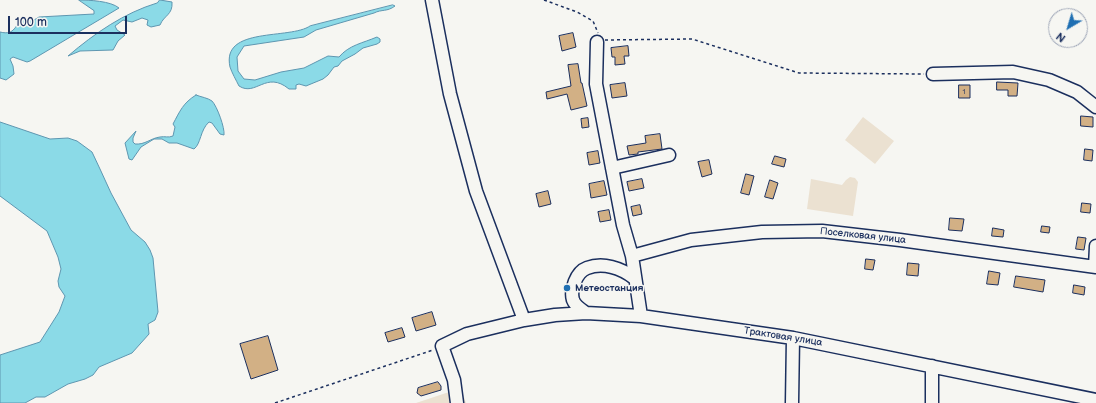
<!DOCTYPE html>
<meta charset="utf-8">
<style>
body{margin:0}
#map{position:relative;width:1096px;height:403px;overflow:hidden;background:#f6f6f2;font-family:"Balsamiq Sans",sans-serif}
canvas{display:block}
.north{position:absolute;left:1048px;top:8px;width:40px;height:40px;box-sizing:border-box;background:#f6f6f2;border:1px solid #9ea6b7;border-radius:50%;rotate:218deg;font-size:11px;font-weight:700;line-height:16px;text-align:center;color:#1b2f5e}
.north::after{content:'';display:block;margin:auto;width:14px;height:18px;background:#1f6fb2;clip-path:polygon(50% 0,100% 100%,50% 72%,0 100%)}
.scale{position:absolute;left:8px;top:16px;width:119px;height:18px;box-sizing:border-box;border:2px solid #1b2f5e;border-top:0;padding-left:5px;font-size:12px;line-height:14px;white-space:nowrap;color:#1b2f5e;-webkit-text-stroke:3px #f6f6f2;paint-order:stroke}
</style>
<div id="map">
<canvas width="1096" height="403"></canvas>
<div class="north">N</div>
<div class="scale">100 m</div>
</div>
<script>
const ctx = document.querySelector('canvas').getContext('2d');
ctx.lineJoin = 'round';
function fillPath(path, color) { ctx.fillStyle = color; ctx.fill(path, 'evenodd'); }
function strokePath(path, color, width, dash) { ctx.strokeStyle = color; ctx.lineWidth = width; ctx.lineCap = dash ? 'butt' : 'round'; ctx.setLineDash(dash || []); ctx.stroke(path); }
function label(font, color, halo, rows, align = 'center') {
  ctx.font = font + ' "Balsamiq Sans",sans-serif'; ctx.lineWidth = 3; ctx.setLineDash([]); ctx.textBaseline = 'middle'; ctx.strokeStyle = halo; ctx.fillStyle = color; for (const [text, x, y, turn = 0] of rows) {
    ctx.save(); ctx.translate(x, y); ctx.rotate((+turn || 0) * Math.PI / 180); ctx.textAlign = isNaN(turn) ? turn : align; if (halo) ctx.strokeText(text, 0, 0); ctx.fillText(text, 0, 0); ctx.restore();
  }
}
fillPath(new Path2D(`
 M863,117L894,141L875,164L845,140Z
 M850,177L855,178L858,182L853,216L807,209L811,179L842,185L846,180Z
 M461,388L466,403H416Z`), '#ebe1d1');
const water = new Path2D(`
 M79,0C89,0 111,1 119,8L30,61L27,62L13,57L10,59L13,66L14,74L6,80L0,78V32C16,36 14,24 24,19C27,18 31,20 34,20L39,17L94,14V11Z
 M160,0L172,2C173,15 164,15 160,25L151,27L147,25L148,20L142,18L132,22L123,20L115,26L117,30L125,35L118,41L113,50L80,51L68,56C95,33 124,13 157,3Z
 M393,5L395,6C387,12 382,9 374,13L316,30L304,37L244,46L237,57L238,71L244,79L255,80L281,72L304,68L328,56L339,57C349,45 363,43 377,37L380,39V42L377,44L363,48L355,54L342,61L338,66L334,67L328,75L323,79L306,86L299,84L296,85V89H289C266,70 256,97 239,86C236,80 232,73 230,67C221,26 290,40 310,26Z
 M196,95C201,97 208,98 212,101C217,106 225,128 224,135L220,134L212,123L209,122C200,130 201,144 194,149L177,143H169L162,139H154L141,147L132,160L129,159L125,143L136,131L133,138V142L135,144C145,145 151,138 160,137C165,136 168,138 173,136L175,127L173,124C180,111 183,103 196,95Z
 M0,122L50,139L68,138L77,141L92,152L100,169L111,193L131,230L145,242L150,250L153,258L158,312L155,320L148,324L149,334L132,353L99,367L93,375L85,379L68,384L45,397H36L25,403H0V355L40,342L59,312L65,296L59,287L58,281L61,269L58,257L47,231L0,196Z`);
fillPath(water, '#8bdae7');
strokePath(water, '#5e96b0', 1);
const building = new Path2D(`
 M573,33L576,47L562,51L559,36Z
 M628,46L629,56H624L625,64L615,65V57H612L611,48Z
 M578,64L581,83H582L587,106L571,110L567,94L547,99L546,92L571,86L568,65Z
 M997,82L1018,83L1017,96H1008V90H997Z
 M625,83L627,96L612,98L610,85Z
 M959,85H970V98H959Z
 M1081,116L1093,117V127L1081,126Z
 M588,118L589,127L582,128L581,119Z
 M660,134L662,149L638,152V154L629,155L627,146L646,143L645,136Z
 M1085,149L1093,150L1092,161L1084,160Z
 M598,151L600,163L589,165L587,153Z
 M775,156L786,159L784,167L772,164Z
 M709,160L712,174L702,177L698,162Z
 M746,174L754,176L749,195L741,193Z
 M642,179L644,188L629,191L627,182Z
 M770,180L778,183L773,199L765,197Z
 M604,181L607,195L591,198L589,184Z
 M548,191L551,204L539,207L536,194Z
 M1082,203L1091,204L1090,213L1081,212Z
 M640,205L642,214L633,216L631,207Z
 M609,210L611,220L600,222L598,212Z
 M950,218L964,219L962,231L949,230Z
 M1042,226L1050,227L1049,233L1041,232Z
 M993,228L1004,230L1003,237L992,236Z
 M1078,237L1086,238L1084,250L1076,249Z
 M866,259L875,260L873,270L865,269Z
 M908,263L919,264L918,276L907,275Z
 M989,271L1000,273L998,285L987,284Z
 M1016,276L1045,280L1043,292L1014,287Z
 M1074,285L1085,287L1084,295L1073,293Z
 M432,312L436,325L416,331L412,318Z
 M402,328L405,337L388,342L385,333Z
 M268,336L278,370L251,379L240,344Z
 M438,382L441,386V390L421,396L417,393L418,388Z`);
fillPath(building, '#d2b085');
strokePath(building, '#1b2f5e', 1);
const minor = new Path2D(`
 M432,0L450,94L476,191L524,320
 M597,42L596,84L623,225L632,256L641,316
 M933,74L1013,72L1049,80L1077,92L1096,107
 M612,168L669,155
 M632,256L691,240L762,232L822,231L900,240L1096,267
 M1095,267L1096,246
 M586,313C582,310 575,306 573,300C570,290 576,272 587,268C603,262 621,268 634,278
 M457,403L454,380L442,346L467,334L524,320L555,315L586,313L641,316L793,338L1096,400
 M792,403L793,338
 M932,403V366`);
strokePath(minor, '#1b2f5e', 15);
strokePath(new Path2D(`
 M544,0L577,12L593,21L598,33
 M605,40L692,39L799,73L924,74
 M275,403L433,350`), '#1b2f5e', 1.5, [3, 3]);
strokePath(minor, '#f6f6f2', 12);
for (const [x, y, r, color] of [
 [567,288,4,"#1f6fb2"]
]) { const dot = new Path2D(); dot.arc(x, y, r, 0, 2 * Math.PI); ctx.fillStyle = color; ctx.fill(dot); strokePath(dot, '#f6f6f2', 1.5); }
label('8px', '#494f68', null, [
 ["1",964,92]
]);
label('10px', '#1b2f5e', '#f6f6f2', [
 ["Поселковая улица",863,236,6],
 ["Трактовая улица",783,337,9]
]);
label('bold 10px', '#1b2f5e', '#f6f6f2', [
 ["Метеостанция",575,288]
], 'left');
</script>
